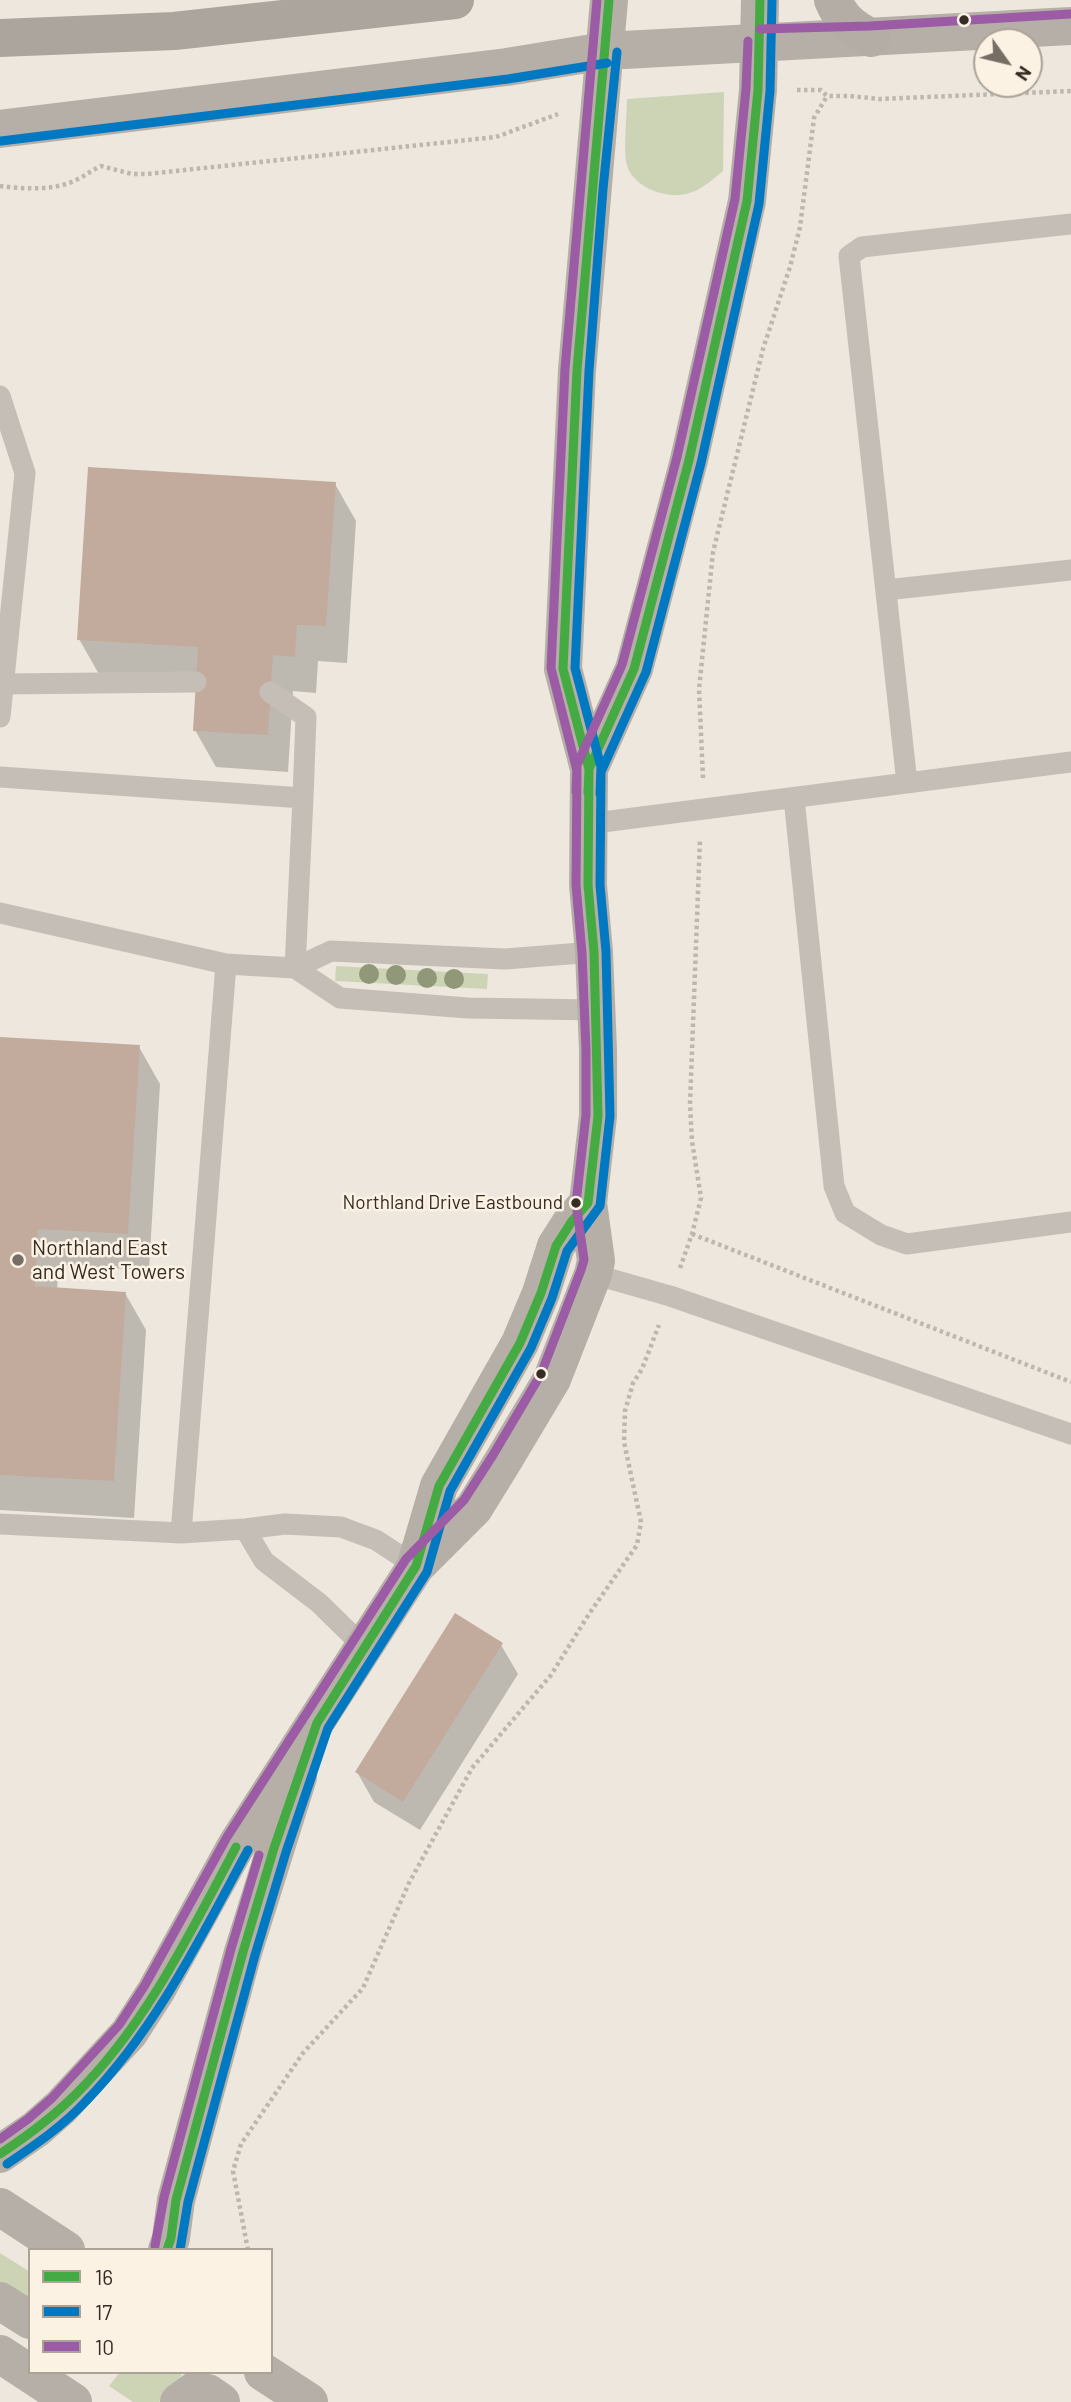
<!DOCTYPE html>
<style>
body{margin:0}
#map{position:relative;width:1071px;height:2402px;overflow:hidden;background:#ede7dd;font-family:Barlow,sans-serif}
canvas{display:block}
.legend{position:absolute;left:28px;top:2248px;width:245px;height:126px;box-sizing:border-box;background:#fbf2e4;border:2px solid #aca398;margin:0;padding:9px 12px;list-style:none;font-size:21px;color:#362c25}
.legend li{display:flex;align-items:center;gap:14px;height:35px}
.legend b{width:35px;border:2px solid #aca398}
.north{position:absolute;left:973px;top:28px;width:70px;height:70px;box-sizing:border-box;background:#fbf2e4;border:2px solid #aca398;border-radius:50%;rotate:124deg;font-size:19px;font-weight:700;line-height:28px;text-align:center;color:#362c25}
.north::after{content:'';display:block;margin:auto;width:24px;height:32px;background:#766d65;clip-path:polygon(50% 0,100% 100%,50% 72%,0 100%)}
</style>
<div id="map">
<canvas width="1071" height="2402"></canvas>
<ul class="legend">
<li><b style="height:9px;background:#44aa42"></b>16</li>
<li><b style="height:9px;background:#0079c2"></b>17</li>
<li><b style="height:9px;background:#9b5ba5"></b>10</li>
</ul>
<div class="north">N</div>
</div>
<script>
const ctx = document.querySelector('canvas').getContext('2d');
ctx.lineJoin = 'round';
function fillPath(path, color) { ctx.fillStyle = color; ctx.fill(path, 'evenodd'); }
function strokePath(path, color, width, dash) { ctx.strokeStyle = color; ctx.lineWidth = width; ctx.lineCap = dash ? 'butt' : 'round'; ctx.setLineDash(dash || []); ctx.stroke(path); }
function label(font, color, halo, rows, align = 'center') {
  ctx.font = font + ' Barlow,sans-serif'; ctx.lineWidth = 5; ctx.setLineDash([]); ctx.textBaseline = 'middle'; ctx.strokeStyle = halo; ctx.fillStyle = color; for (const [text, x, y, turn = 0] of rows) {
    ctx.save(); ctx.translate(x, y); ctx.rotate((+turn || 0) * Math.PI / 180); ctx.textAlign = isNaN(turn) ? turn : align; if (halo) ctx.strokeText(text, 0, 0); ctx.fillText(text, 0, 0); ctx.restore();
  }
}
fillPath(new Path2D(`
 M724,92L723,171C712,180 700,191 686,194C665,199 633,187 627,165C623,153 627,113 627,99Z
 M336,966L488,974L487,989L335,981Z
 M0,2253L30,2272V2312L0,2292Z
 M120,2372H178L182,2375L159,2402H133L109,2386Z`), '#cdd4b6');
fillPath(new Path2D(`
 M335,484L356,521L347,663L318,661L316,693L293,691L288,772L216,767L195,730L198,682L100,676L79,639Z
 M0,1039L139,1047L160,1084L149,1270L59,1265L57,1289L125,1293L146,1330L134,1518L0,1510Z
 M501,1645L518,1674L420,1830L374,1802L357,1772Z`), '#0003');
fillPath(new Path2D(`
 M88,467L336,482L326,626L297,625L295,657L273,655L268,735L193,731L198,647L77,640Z
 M0,1037L140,1045L128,1234L38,1229L35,1286L126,1292L114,1481L0,1475Z
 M455,1613L503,1643L403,1802L355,1772Z`), '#c2ab9d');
strokePath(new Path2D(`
 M797,90H821L827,96H850L879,99L1071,91
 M0,186C24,189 54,191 76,180C85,176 92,170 101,166L132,174H147L496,137L558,114
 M703,778L699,689L713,552L763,349L790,267L800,227L814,118L827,96
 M692,1234L1071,1382
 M680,1268L692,1234L701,1198L692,1141L690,1104L700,839
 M248,2250L233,2171L241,2144L303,2053L363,1988L409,1883L472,1768L551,1675L589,1614L637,1545L641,1522L624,1442L625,1411L633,1383L642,1369L659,1325`), '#beb7b0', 4.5, [3.5, 3.5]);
strokePath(new Path2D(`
 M0,396L25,473L0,717
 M886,590L1071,570
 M3,684L196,682
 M270,692L306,717L303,798
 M0,777L303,798L295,968
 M907,783L849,256L862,247L1071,224
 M794,798L834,1186L845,1213L881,1235L907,1244L1071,1222
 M587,824L1071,762
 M0,913L226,964
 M295,968L331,951L505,959L594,952
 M593,1274L670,1296L1071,1434
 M0,1524L181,1533
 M245,1529L264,1561L319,1603L364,1647
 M416,1566L376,1540L341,1527L285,1524L245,1529L181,1533L226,964L295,968L340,998L468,1008L596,1010`), '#c5beb7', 21);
strokePath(new Path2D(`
 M0,129L507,67L605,51L1071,26
 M589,769L634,669L689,460L747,201L758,90L760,0
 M417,1561L439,1486L520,1343L541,1293L556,1246L572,1221L588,1203
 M0,2154L36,2129L61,2107L129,2033L156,1991L237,1844L416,1566L474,1508L503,1461L552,1379L593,1274L596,1261L588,1203L598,1116V1050L594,952L588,885L589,769L563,669L577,370L609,0
 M0,2207L66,2250
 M167,2250L171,2238L176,2200L243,1952L298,1777
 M0,2301L30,2320
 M0,2354L73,2402
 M263,2372L309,2402
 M179,2402L194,2391L208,2393L221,2402`), '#b6afa7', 38);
strokePath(new Path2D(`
 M833,0C841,20 853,28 871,38`), '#b4ada6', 38);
strokePath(new Path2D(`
 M0,38L174,31L455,0`), '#aca59d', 38);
strokePath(new Path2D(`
 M588,793L589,769L563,669L577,370L609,0
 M0,2154C27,2136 53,2117 76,2094C146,2025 190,1933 236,1847
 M167,2250L171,2238L176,2200L243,1952L274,1848L317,1723L416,1566L439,1486L520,1343L541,1293L556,1246L572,1221L588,1203L598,1116L594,952L588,885L589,769L634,669L689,460L747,201L758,90L760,0`), '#44aa42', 9);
strokePath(new Path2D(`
 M1,141L508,79L607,63
 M600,794L601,767L575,668L589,371L603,189L617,52
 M7,2164C35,2145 63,2126 86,2101C156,2029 201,1937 248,1850
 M180,2250L188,2202L255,1955L286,1852L328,1728L427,1572L450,1491L531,1348L552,1298L567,1251L600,1206L610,1116L606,952L600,885L601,772L646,672L701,463L759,204L770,91L772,0`), '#0079c2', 9);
strokePath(new Path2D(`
 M760,29L870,26L1070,14
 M576,792L577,765L622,665L677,457L735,199L746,89L748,41
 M0,2139L28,2119L52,2098L119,2025L145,1985L227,1837L406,1559L464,1500L493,1455L541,1374L581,1270L584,1260L576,1203L586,1115V1050L582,953L576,885L577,771L551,668L565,369L597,0
 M155,2246L164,2197L231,1949L259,1855`), '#9b5ba5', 9);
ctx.fillStyle = '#909879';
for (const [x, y] of [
 [369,974],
 [396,975],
 [427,978],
 [454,979]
]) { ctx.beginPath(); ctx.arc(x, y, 10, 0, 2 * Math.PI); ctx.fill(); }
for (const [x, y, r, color] of [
 [964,20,6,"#362c25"],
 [576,1203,6,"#362c25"],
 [18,1260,7,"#766d65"],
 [541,1374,6,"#362c25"]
]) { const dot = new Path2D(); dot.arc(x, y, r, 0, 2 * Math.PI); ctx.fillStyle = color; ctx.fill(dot); strokePath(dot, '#fbf2e4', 2.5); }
label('19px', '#362c25', '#fbf2e4', [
 ["Northland Drive Eastbound",563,1203]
], 'right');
label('21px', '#362c25', '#fbf2e4', [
 ["Northland East",32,1248],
 ["and West Towers",32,1272]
], 'left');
</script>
